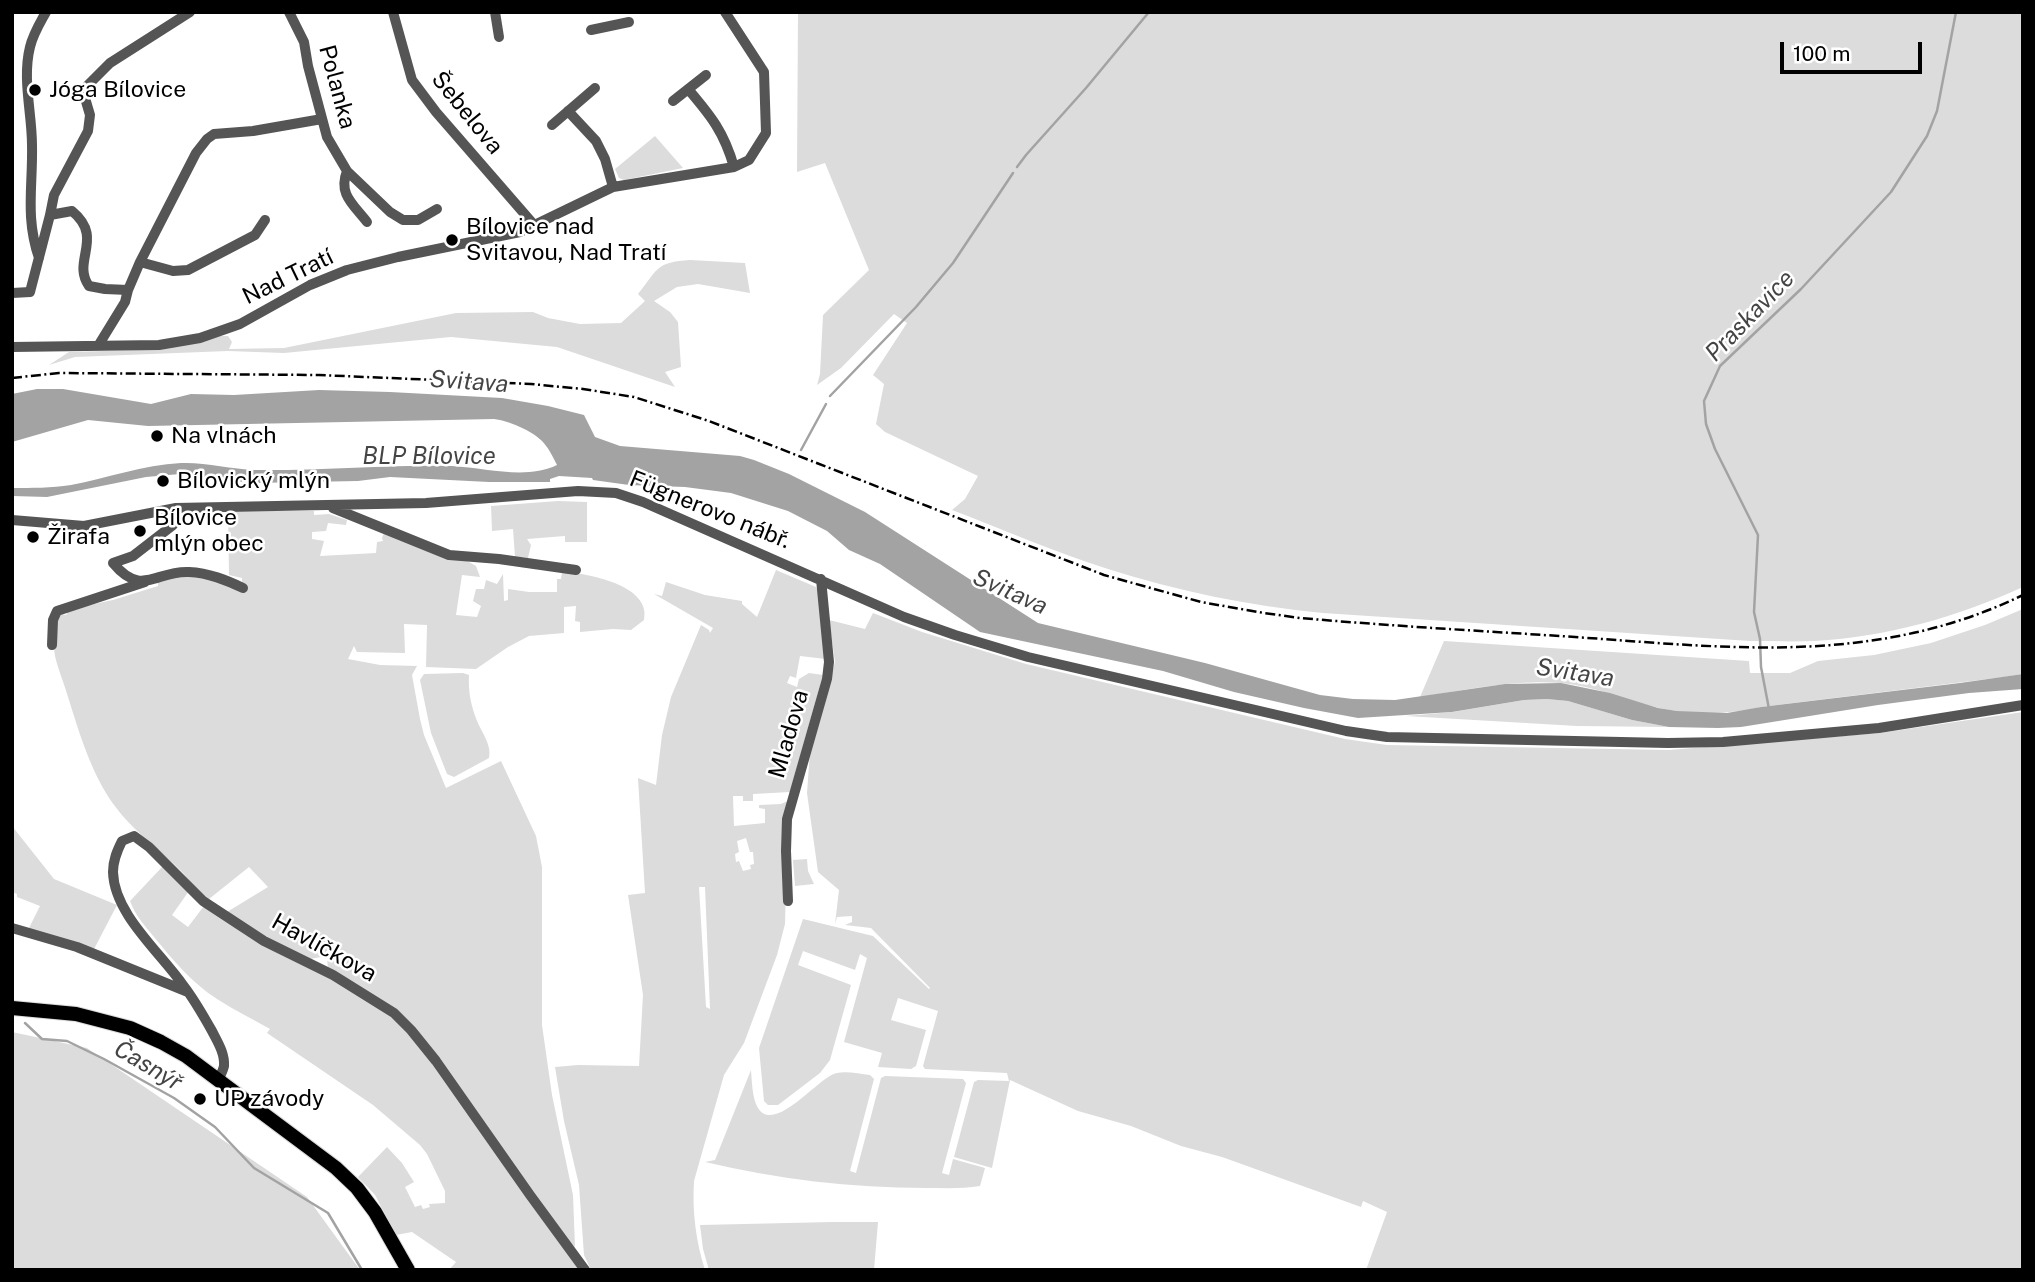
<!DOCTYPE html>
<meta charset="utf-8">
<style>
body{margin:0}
#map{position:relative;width:2035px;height:1282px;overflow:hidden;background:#fff;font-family:"Public Sans",sans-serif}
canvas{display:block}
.frame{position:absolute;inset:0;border:14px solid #000;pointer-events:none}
.scale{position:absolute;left:1780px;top:42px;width:142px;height:32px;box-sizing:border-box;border:4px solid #000;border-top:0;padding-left:9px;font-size:21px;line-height:24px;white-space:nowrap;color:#000;-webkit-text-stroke:5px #fff;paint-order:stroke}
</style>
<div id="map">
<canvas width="2035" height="1282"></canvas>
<div class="frame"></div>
<div class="scale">100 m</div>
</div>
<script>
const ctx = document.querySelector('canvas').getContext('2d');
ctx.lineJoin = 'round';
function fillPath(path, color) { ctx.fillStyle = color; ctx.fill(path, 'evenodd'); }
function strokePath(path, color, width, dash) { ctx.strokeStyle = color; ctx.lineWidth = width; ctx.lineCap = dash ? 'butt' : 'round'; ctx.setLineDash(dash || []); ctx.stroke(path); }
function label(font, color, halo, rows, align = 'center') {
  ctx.font = font + ' "Public Sans",sans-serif'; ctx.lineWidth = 5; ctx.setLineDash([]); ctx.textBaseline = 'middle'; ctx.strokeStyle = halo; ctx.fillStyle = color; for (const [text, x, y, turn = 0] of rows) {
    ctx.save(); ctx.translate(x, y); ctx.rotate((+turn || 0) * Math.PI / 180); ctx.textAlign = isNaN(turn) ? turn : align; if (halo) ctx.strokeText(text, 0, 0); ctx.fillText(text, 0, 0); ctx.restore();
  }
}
fillPath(new Path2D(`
 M798,12H2023V587C1957,617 1887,637 1815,641C1793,642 1771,641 1750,641L1323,613C1249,606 1178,591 1108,569C1055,552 1004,530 952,510L965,499L978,476L885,432L876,424L884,384L873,375L907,323L894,314L841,368L817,385L820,374L823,315L869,270L825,163L797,172Z
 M655,136L683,168L624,180L619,178L615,169Z
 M690,260L745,263L750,293L698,284L677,287L654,301L670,312L678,322L681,367L665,372L675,387L557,347L451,337L284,353L228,351L75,357L49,365L69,352L139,350L220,336H228L232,342L229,349L284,348L456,313L533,312L548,318L580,324L621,323L645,301L638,294C658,269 656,262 690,260Z
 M558,501L587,502V542H565V536L527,539L531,545L528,558L515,557L513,529L492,531L491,506Z
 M228,511H314V515L329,514L347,520L346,525L328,523L326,531L312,532V539L324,541L320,556L376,553L377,542L383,541L382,538L384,533L469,562L476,566L480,577L462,575L456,615L477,617L481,606L473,601L476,589H484L486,580L497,584L503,574L504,601L508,600V589L529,592H557V579H561L562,572C587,573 652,585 644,620L631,630L613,629L580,632V622L575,621L576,606L564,607V633L529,636L508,647L476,669L426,667L427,625L404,624L405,653L357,652L354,646L348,659L380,665L417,666L412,675L420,719L424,735L446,788L501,761L536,836L542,867V1025L552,1095L573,1195L575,1247L565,1237L425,1042L328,970L327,956L304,960L227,912L268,887L249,867L209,899C197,894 189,878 179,869C157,847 132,830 114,805C91,773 80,735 68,697C64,683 58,669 55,656C53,644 54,624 61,614L66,615L70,609L113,600L158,586V581L188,575L242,583V578L229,575Z
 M776,570L816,587L819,593L826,659L800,656L796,678L790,676L787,683L797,687L799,679L809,673L823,675L790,792L753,794V801H743V796H733L734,826L765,823V809L759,808V805L781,804L788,801L785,924L777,955L744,1043L724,1075L694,1181C692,1211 696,1242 705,1270H591L584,1255L579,1185L564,1121L555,1067L578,1065L639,1066L643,995L628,895L645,893L638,778L656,785L662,735L671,697L701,625L709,630L710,633L713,628L654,594L662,596L666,582L705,595L742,601V604L757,617ZM746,838L750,852H753L754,864L750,865L751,869L743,871L739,861L736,862L735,854L739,852L737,841ZM699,887H705L710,1009L706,1007Z
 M2023,609V674L2004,677L1761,707C1728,715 1692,715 1659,708C1626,700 1594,686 1560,683C1513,679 1466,690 1420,697L1444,641L1749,661L1750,673H1790L1818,661L1874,655L1931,643L1985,625Z
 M873,613L922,632L1026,664L1345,739L1387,745L1669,750L1880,733L2023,712V1270H1366L1387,1212L1363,1201L1361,1207L1222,1157L1181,1146L1131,1126L1078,1111L1010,1080L992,1168L954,1157L974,1082L978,1080L1009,1081L1007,1073L925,1069L923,1066L938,1011L898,998L891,1020L926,1030L916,1066L911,1069L878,1067L882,1053L844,1042L867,958L860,954L855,970L803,951L798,965L851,985L830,1060L820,1073L778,1105H768L764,1101L759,1048L803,919L873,936L929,989L930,988L871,928L845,925L852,922V916L837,917L835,924L839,890L818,872L807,793L810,751L835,662L829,620L865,629Z
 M463,673L469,675C468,691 471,706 477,721C482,733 492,745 489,758L454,777L447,774L431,733L420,680L424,674Z
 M1547,699L1568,701L1632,720L1669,727L1577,726L1406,716L1453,712L1524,700Z
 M12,826L54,879L117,905L93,951L28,930L40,906L17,897V894L12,892Z
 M807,859L808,871L814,884L795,886L793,860Z
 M163,866L189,891L172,915L188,927L204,906L333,977L393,1014L410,1033L581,1270H449L456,1262L412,1232L396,1235L375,1195L358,1177L387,1147L402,1163L414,1182L405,1187L415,1207L421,1205L423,1209L430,1207L429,1204L445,1203V1191L427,1154L420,1145L373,1105L267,1033L270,1029C253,1019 234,1010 217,999C192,983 173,960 154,937C145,926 135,915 130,901Z
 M12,1032L87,1048L307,1197L360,1270H12Z
 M751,1070C752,1081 752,1098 758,1108C775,1135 819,1076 837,1073C847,1071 860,1074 870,1075L874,1079L850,1171L856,1173L881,1078L885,1076L963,1079L966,1083L942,1173L949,1175L953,1159L985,1168L980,1186C963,1189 944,1188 926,1188C851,1188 777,1179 705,1162L715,1160Z
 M833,1222H878L874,1270H709L703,1249L700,1225Z`), '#dcdcdc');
fillPath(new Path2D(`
 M37,389H63L151,404L191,394L234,395L319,390L390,392L502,398L548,406L584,415L595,437L620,446L740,456L754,460L789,474L865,512L1038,623L1205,663L1320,695L1353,699L1395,700L1505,684L1561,683L1610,693L1658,708L1677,711L1727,713L1761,707L1960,683L2023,674V689L1969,693L1878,705L1741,727L1718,728L1669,727L1632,720L1568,701L1547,699L1524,700L1452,712L1358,718L1304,708L1234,692L1163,671L980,632L880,564L849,550L827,531L788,511L731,493L685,487L629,485L593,480L592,478L559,476L550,479V482H489L390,477L358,481L252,483L180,474L146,477L47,497L12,496V488C32,488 51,488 71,485C107,478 143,465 181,463C205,462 230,469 255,470C321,471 387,464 452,466C487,468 526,480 557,465C553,457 548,447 542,441C531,430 509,421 494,419L148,426L88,420L12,442V394Z`), '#a3a3a3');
strokePath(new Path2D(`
 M1017,167L1026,155L1086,88L1149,12
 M830,396L916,307L953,263L1013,173
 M801,450L826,404
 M1769,709L1761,667L1760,639L1754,612L1758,535L1715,449L1706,424L1704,401L1720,366L1801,289L1891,192L1927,136L1937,111L1956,12
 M25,1023L42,1039L67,1041L104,1059L174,1098L215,1127L254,1168L328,1213L362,1270`), '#a3a3a3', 2.5);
const major = new Path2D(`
 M12,1008L76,1014L130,1028L161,1042L186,1056L336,1168L357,1188L375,1212L408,1270`);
strokePath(major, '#dbdbdb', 16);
strokePath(new Path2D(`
 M289,12L304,42L308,66L327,137L347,171L390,212L403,220H418L437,209
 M393,12L412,80L436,112L535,226
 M495,12L499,37
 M591,30L629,22
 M688,89C711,116 724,132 734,167
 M673,101L706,75
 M568,111L596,141L605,159L613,187
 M552,125L595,88
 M347,171C338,194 353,204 367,222
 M50,215L72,211C105,238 71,261 89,286L105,289L128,290
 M39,258C25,217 33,186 32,145C32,113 22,79 30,47C33,34 40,23 46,12
 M140,262L196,153L207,139L214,134L253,131L322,119
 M12,293L30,292L50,215L54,195L88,131L90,115L85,98L87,86L110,63L190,12
 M98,346L125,302L128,290L140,262L173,271L188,270L255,235L265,220
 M12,347L159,345L200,338L240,324L310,285L347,270L398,257L520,232L613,187L734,167L749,160L766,133L764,72L725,12
 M176,508L173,525L133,556L113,563C142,598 156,570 189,572C209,573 226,580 243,588
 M333,508L449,555L499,559L576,570
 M12,520L84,526L176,508L426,503L578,491L616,493L643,502L904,617L955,635L1028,657L1346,731L1387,737L1668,743L1723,742L1879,728L2023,705
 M52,645L53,620L57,611L145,582
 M788,901L786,851L787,819L827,679L829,662L821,579
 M12,928L77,947L188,992
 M218,1081C220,1076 223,1071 224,1066C225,1053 217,1041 212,1031C203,1015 194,999 183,985C160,952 114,914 113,872C113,860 117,851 122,841L134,836L149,847L203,901L264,941L333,975L394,1013L411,1030L436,1061L530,1195L585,1270`), '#555', 10);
strokePath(major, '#000', 14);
strokePath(new Path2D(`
 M12,378L59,373L319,375L531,384L583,389L634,397L709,421L1104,575L1201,602L1264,613L1300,618C1391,626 1483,631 1575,637C1731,648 1876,666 2023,595`), '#000', 2.5, [10, 3.5, 2, 3.5]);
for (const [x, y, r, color] of [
 [35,90,7,"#000"],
 [452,240,7,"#000"],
 [157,436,7,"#000"],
 [163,481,7,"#000"],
 [140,531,7,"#000"],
 [33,537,7,"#000"],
 [200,1099,7,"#000"]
]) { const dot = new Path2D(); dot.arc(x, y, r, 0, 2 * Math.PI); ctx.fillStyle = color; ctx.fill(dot); strokePath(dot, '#fff', 2.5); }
label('23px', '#000', '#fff', [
 ["Polanka",337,87,75],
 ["Šebelova",467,113,51],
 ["Nad Tratí",288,277,-26],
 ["Fügnerovo nábř.",710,510,22],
 ["Mladova",789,734,-74],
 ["Havlíčkova",324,948,29]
]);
label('23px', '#000', '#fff', [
 ["Jóga Bílovice",49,90],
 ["Bílovice nad",466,227],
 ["Svitavou, Nad Tratí",466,253],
 ["Na vlnách",171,436],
 ["Bílovický mlýn",177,481],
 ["Bílovice",154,518],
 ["mlýn obec",154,544],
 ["Žirafa",47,537],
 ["UP závody",214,1099]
], 'left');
label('italic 24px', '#444', '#fff', [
 ["Praskavice",1750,316,-46],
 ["Svitava",469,382,4],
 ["BLP Bílovice",429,457],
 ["Svitava",1010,592,24],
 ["Svitava",1575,673,9],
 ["Časnýř",148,1066,31]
]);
</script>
